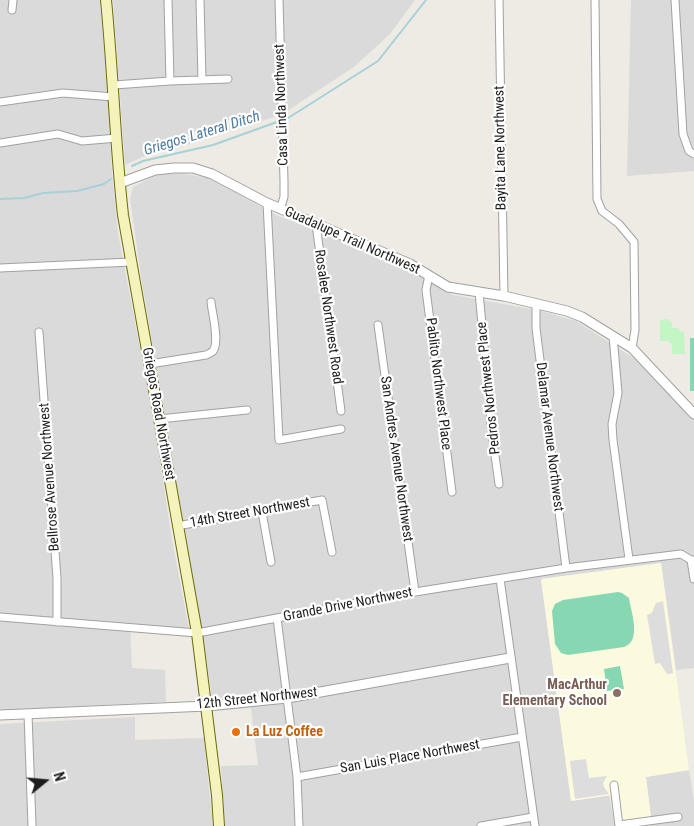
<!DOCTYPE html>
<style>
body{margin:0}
#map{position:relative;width:694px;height:826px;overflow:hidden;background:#eeeae4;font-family:"Roboto Condensed",sans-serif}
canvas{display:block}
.north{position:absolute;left:20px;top:756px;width:50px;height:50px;-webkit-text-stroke:4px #fff;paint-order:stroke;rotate:73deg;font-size:14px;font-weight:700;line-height:20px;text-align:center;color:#1d1d1d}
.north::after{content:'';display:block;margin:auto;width:18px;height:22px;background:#1d1d1d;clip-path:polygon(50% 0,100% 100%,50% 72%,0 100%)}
</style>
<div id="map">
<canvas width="694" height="826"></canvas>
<div class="north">N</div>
</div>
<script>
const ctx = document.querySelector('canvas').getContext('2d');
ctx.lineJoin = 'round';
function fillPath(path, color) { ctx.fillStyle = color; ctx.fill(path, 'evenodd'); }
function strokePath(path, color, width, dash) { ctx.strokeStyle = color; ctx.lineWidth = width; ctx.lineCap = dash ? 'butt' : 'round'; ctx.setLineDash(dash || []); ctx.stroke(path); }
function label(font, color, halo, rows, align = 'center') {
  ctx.font = font + ' "Roboto Condensed",sans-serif'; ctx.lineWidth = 4.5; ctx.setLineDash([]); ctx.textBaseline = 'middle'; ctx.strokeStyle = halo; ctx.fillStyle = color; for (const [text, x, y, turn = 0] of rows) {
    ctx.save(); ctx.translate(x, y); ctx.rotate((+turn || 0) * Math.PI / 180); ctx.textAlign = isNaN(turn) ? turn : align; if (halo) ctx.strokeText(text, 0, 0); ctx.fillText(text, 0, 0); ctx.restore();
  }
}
fillPath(new Path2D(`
 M0,0H100L107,79L112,173L118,233L155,427L171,534L189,629L130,625L132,668L165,670L166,702L0,710Z
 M113,0H415L390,34L354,67L287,111L271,118L171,150L147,155L125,165Z
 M631,0H694V171L627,176Z
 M181,173L207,178L222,185L278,216L323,232L405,266L453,295L542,311L576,321L635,359L694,420V668L676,670L661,563L541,579L571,801L609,795L614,822L651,817L646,777L689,770L694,801V826H225L221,766L258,765L251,708L214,711L203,637L141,277L130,198L133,187L158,174Z
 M135,717V740L204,738L213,826H0V724Z`), '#dbdada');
fillPath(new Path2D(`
 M661,563L689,770L646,777L651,818L622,821L619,794L571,801L541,579Z`), '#fcfade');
fillPath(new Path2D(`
 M668,319L672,323V328H678L681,332L684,331L685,354H672V345L668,341H660V320Z`), '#c4f5c4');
fillPath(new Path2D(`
 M690,338H694V391H690Z
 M618,592L622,593L629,598C631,612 642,641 624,647L568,655L561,653L555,644L552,611L555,604L563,600Z
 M620,666L624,689L607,691L604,669Z`), '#87d7b3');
fillPath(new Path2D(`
 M663,601L673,673L667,674L660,663L655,664L647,615L652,613L656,603Z
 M586,759L589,778L607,776L603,783L604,787L609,794L575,799L570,761Z`), '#ddd');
strokePath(new Path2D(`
 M285,120L378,61L426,0
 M132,166L143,161L213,145L277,122
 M0,199L24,198L43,193L77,191L104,184L111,179`), '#a7d1d8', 2);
const minor = new Path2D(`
 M168,0L170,81
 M200,0L202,80
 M279,0L284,181V197L280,209
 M499,0L504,296
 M595,0L597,199L602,211L619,224L634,242L635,330L632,348
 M675,0L683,134L689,151L694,154
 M12,10L13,0
 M114,85L170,81L228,79
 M0,102L63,93L114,97
 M0,143L58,134L82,141L117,138
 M267,203L279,440L341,429
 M316,224L341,411
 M0,268L131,262
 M429,275L426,290L452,492
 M479,292L492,434L499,484
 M536,305V328L566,568
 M378,325L415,592
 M39,332L57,578V622
 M613,336L618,393L612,424L613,440L629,559
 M150,364L206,355C208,354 211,353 213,351C220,342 212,313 211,302
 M159,419L247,410
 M262,512L271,562
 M177,526L322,500L332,552
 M691,560L694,579
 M500,579L535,826
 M0,617L197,633L415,592L566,568L681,554L691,560H694
 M277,618L297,777L299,826
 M28,714L32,826
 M297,777L522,737
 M614,785L619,826
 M619,825L678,817
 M481,826L533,817`);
const tertiary = new Path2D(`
 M120,183L155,170L174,168H193L212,174L267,203L410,264L448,287L504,296L567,311L582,317L632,348L694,414
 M0,715L207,706L287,698L510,658`);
const secondary = new Path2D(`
 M106,0C113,71 115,143 123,215L197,633L217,795L219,826`);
strokePath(minor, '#a1a1a1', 9);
strokePath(tertiary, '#a1a1a1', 11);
strokePath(secondary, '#696c0d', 12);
strokePath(minor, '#fff', 7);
strokePath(tertiary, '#fff', 9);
strokePath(secondary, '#f4f3bb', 10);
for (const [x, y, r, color] of [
 [617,693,5,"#8d6e63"],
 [236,732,5,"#e8710a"]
]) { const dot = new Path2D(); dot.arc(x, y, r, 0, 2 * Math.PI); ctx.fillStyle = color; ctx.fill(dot); strokePath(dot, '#fff', 2); }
label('14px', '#1d1d1d', '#fff', [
 ["Casa Linda Northwest",282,105,-92],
 ["Bayita Lane Northwest",501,148,-91],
 ["Guadalupe Trail Northwest",352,241,24],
 ["Rosalee Northwest Road",328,317,82],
 ["Pablito Northwest Place",438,384,83],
 ["Pedros Northwest Place",489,388,-96],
 ["Griegos Road Northwest",158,414,80],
 ["Delamar Avenue Northwest",549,437,83],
 ["San Andres Avenue Northwest",396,459,82],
 ["Bellrose Avenue Northwest",50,477,-94],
 ["14th Street Northwest",250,513,-10],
 ["Grande Drive Northwest",348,605,-11],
 ["12th Street Northwest",257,699,-6],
 ["San Luis Place Northwest",410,757,-10]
]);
label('bold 14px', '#785e54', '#fff', [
 ["MacArthur",607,685],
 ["Elementary School",607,701]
], 'right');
label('bold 14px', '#c56008', '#fff', [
 ["La Luz Coffee",246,732]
], 'left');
label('italic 15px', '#4e7b9f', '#fff', [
 ["Griegos Lateral Ditch",202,134,-17]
]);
</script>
